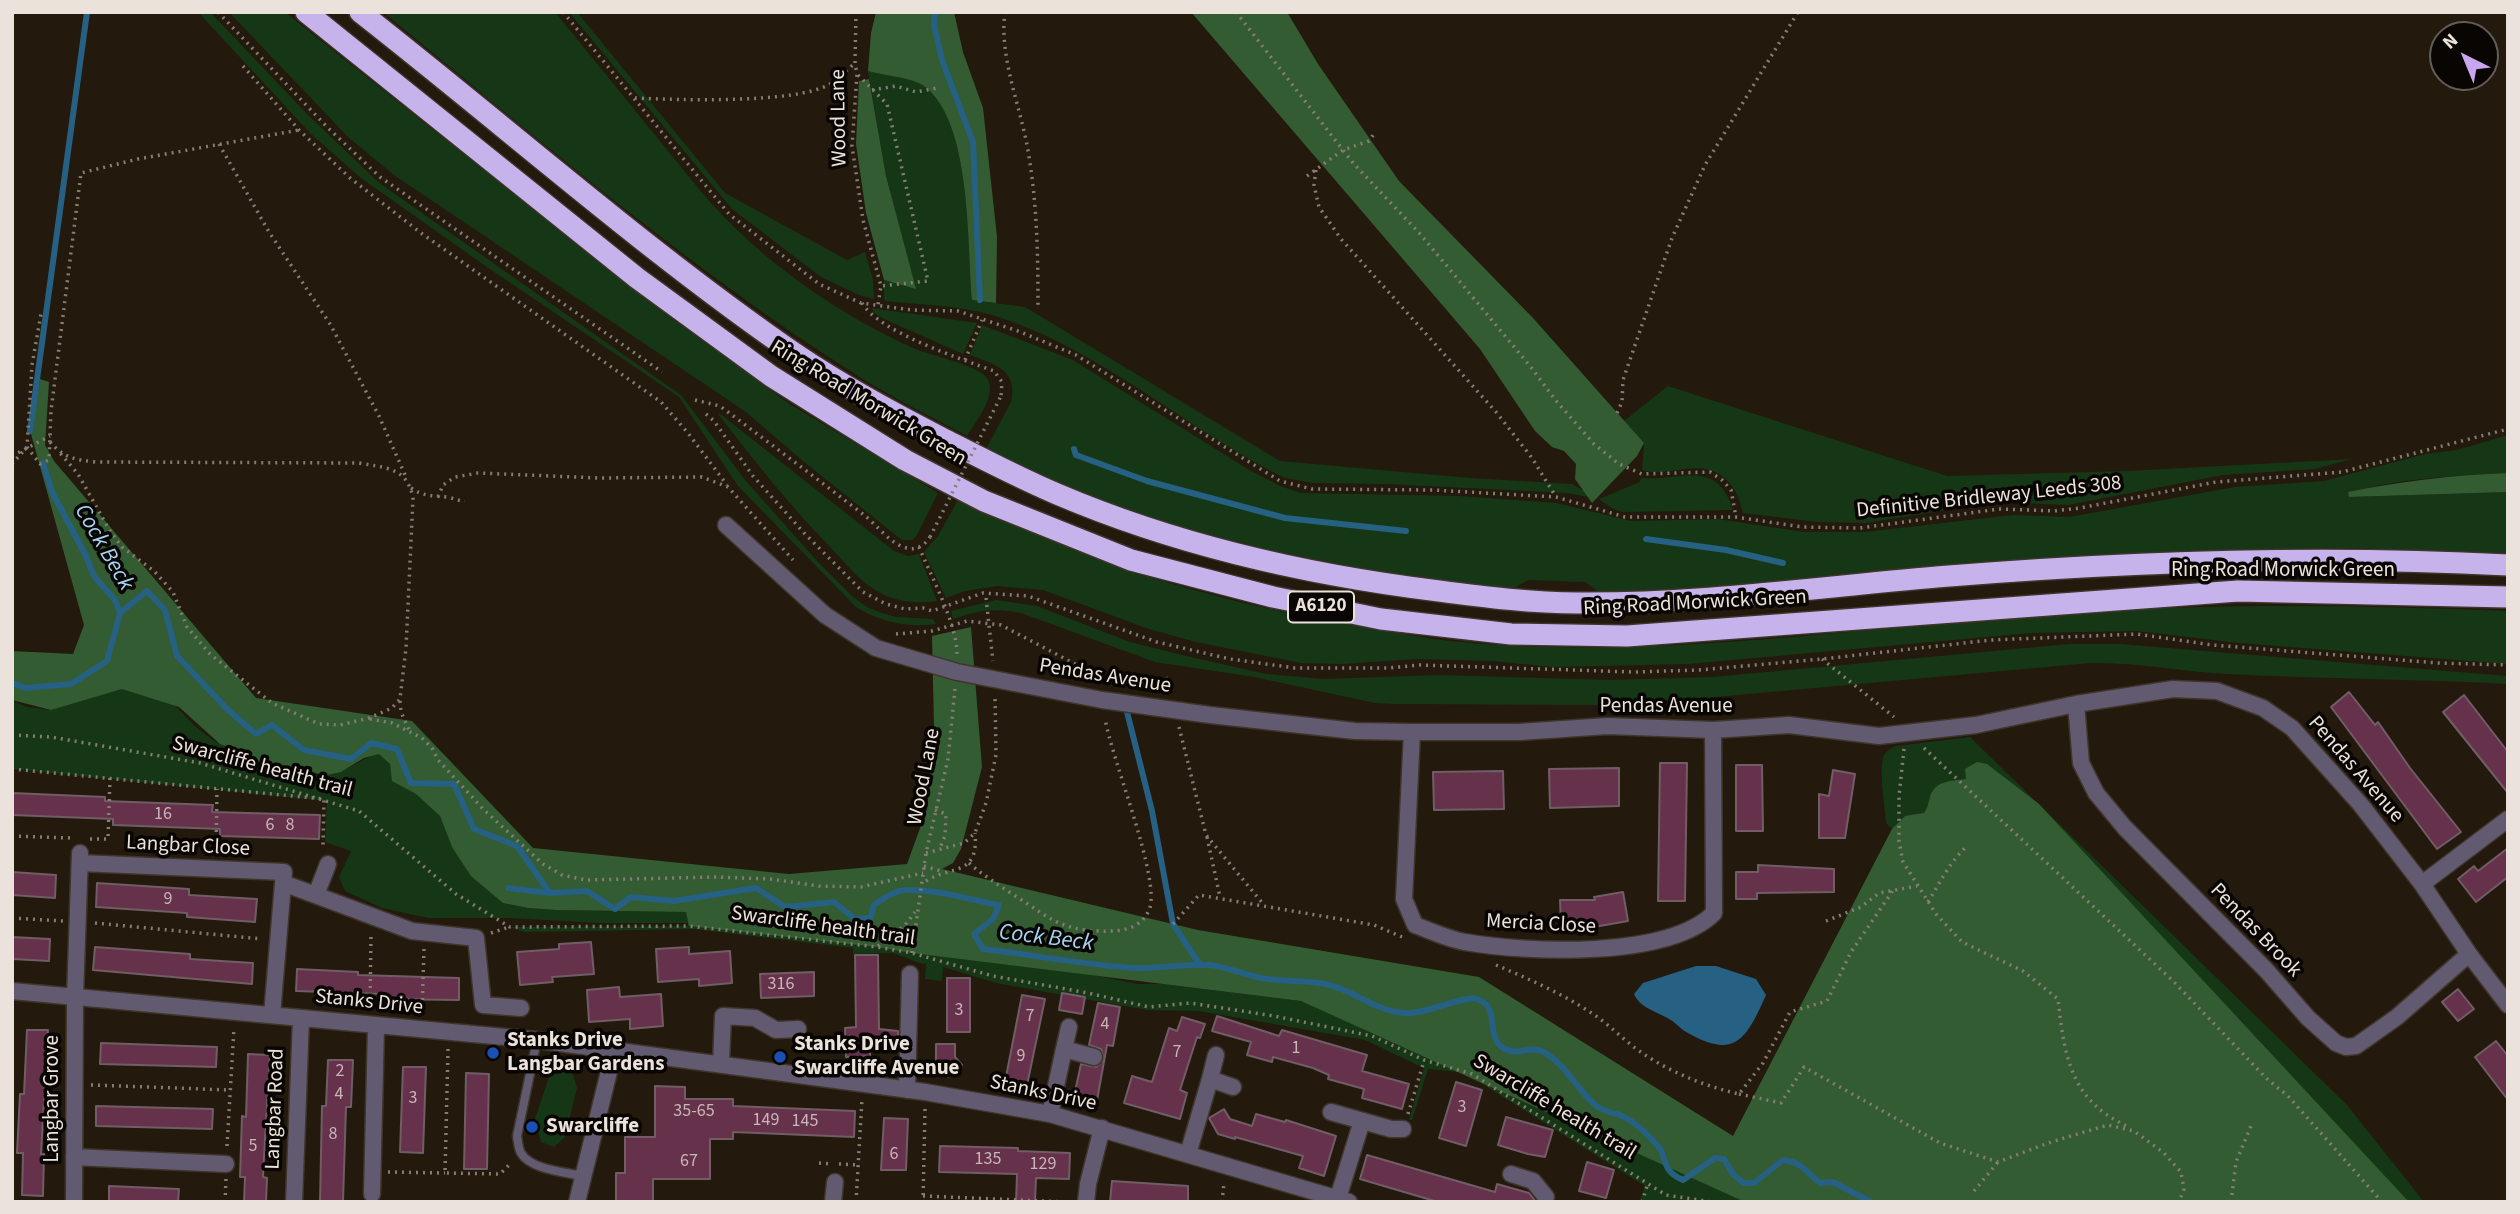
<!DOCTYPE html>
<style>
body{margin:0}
#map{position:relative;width:2520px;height:1214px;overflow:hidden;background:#23190d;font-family:"Source Sans 3",sans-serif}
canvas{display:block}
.frame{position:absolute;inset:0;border:14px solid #eae2db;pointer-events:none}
.north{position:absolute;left:2429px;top:21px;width:70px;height:70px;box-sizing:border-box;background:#090502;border:2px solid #635d59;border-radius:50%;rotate:317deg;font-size:19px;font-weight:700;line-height:28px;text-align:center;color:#eae2db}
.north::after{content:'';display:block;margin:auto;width:24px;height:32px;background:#c8a5ee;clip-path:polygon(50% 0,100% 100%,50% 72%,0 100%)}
</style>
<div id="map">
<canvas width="2520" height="1214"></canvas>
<div class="frame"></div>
<div class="north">N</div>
</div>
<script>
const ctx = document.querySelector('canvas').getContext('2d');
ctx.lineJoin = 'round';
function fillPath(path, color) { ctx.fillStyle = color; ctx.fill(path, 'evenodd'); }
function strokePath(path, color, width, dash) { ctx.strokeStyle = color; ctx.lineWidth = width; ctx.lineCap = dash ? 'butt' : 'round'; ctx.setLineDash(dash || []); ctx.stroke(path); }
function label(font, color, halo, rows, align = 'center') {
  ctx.font = font + ' "Source Sans 3",sans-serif'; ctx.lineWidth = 7; ctx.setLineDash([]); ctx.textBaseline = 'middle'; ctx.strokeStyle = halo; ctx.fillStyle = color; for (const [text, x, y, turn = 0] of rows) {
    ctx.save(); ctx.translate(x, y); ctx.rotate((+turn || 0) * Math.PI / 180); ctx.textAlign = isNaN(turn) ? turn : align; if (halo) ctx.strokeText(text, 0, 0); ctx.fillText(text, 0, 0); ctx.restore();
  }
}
fillPath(new Path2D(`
 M198,12L211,13L307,114L378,182L681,395L746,481L817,561L852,596L867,607L882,613L896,617L933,619L936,624C908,628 880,622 856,607L738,486L679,397L484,265L361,178L311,134Z
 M229,12H285L656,307L788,403L938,493L917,535L912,540H902L803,461L746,412L394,175L348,137Z
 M383,12H555L703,194C760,260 838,315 918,350C933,356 979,366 987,378C998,395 976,421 967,436C930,416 891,397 855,374C688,268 536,137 383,12Z
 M569,12H577L725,193L847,260L865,252L873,280L874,299L859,295L821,277L732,209Z
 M868,71C882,75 913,78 924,86C972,122 967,244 972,300L1025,307L1280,461L1470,478L1572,484L1599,499L1640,482L1641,478C1681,481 1717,458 1733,510L1623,512L1613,509L1599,499L1567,493L1387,484L1313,483L1285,478C1185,429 1100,348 992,315C958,305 921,305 886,301L884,299V280L915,288L886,176Z
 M872,308L977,323L963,354L884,319L874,313Z
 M982,325L1073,360L1251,471L1280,486L1301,493L1459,496L1556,503L1631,521L1718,519L1804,532H1865L2013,515L2069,517L2235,487L2324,481L2425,454L2457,450L2508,435V473C2454,476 2400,478 2348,493L2350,497L2508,492V553L2356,548L2172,551L2009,561L1731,587L1599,592L1585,582L1528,580L1513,589C1381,578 1249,552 1123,508C1077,492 1031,470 985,451L1011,402C1019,370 994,364 970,355Z
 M1668,386L1947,476L2127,471L2352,459L2315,469L2223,475L2068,505L1996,502L1866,523L1818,522L1743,513C1739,498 1735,486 1722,476C1697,458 1669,478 1642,470L1644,443L1624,421Z
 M719,413L894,551L908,556L919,554L937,601C916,604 894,602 875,590C859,580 846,564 833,550C791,507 755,462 719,415Z
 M959,498C998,515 1036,534 1075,550C1170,588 1271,612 1372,628C1398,633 1424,638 1450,641C1656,662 1861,626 2065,613C2213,603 2360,605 2508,611V664L2239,643L2137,631L2031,633L1688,664L1553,667L1492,661L1418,659L1343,664L1301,663L1196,642L1149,629L1043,590L997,586L965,591L946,598L924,552L938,536Z
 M996,600L1037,606L1130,642L1182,655L1266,674L1324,679L1440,675L1610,680L1712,677L2070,644H2120L2508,676V684C2415,679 2322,679 2229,674C2183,672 2137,662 2090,663L1715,697L1598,705L1394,704L1375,703L1254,677L1155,662L1021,613C993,608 979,610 953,619L951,611Z
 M121,689C131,690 144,689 154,692C173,699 181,713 195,726C226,754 287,780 329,774C348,772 361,759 379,753L390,764L393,781L416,794L440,816L452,847L503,903L528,908L556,910L687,912L1084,973L1137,984H1163L1301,1001L1733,1137L1892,829L1886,823C1885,806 1879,773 1883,758C1885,751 1890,749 1896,746L1970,737L2347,1105L2424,1202H1639L1645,1186L1484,1085L1458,1072L1428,1069L1412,1120H1409L1424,1068L1365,1040L1199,1011L1147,1010L996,983L943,967L942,981L925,979L926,963L923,964L893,953L853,954V948L694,929L524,932L510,927L688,926V923H600L509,918H428L382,908L345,891L339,877L351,851L325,842L327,801L12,769V701L27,707L51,710Z
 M564,1068L571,1069L577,1088L565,1137L554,1147L541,1142L535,1119L550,1074Z`), '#163716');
fillPath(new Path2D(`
 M876,12H954L963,52L983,108L997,237L996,303L972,300C967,244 972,122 924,86C913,78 882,75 868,71L871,33Z
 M1191,12H1287L1318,64L1399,181L1533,318L1644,443L1637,456L1592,503L1575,479L1576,464L1564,451L1552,447L1535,431L1480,349Z
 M869,79L886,176L916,289L884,280L866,213L856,144L859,81Z
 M40,379L49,382L45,445L54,461L256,698L412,721L533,848L789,874L907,864L927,809L934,728L932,636L971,627L982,767L961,849L953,863L942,869L1198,930L1479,977L1733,1136L1892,829L1905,816L1924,813C1928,807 1928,804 1930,797C1935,780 1952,781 1966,779L1965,769L1977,762L1987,764L2039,804L2409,1202H1745L1301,1001L912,953L877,947L689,926L686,912L556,910L528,908L503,903L471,876L452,847L440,816L416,794L392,781L390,764L379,754L364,758L341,772L327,775L265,765L220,744L179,707L122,689L51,710L12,700V651L73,654L84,625L31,434Z
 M2508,473V492L2349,497L2348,492C2402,481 2453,475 2508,473Z`), '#335c32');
fillPath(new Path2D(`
 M1696,966H1716L1756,979L1766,995C1746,1040 1735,1060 1686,1032C1680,1028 1675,1022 1669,1019C1656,1011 1640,1008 1634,994L1643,983Z`), '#266082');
strokePath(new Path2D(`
 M935,12L934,25L942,60L973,142L980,300
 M30,431L87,12
 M1074,449L1076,455L1147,481L1285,518L1406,531
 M43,463L52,492L86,556L94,576L115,600L120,613
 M1646,539L1726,550L1783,563
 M120,613L147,591L165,610L177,656L228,710L256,734L272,725L304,750L351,759L371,743L397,749L411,783L454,784L474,829L517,846L550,893L587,891L615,909L631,897L674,901L756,888L785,907L834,902L855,919L871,918L873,906C882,899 896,890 907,890C937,889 970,900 999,905L993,919L974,934L983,949C1034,955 1085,965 1136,968C1161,969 1186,963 1210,965C1228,967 1245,975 1262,978C1283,982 1305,980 1325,984C1353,989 1376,1012 1405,1013C1424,1015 1465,995 1477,999C1501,1007 1485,1035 1502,1047C1519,1059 1529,1042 1547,1054C1567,1067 1577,1089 1594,1104C1603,1113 1618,1112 1628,1119C1638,1125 1648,1135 1656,1144C1670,1157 1658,1169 1683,1180L1715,1158L1724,1159L1733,1174L1743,1183H1754L1783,1160C1802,1162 1806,1172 1820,1183L1833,1182L1871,1202
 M12,683L25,688L71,684L107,661L120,613
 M1127,712L1152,811L1173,924L1200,965
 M508,888L550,893`), '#266082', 6);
const building = new Path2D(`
 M2349,692L2375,725L2378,722L2410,768L2461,832L2437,849L2331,707Z
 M2464,695L2508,752V793L2443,712Z
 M1660,763H1687L1685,901H1658Z
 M1736,765H1762L1763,831H1736Z
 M1619,768V806L1550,808L1549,769Z
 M1833,770L1855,774L1845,838H1819V794L1829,796Z
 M1503,771L1504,809L1434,810L1433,772Z
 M12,793L105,797V801L213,805L212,812L320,815L319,839L220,836V829L113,825V819L12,815Z
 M2508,848V877L2476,902L2458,879L2474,866L2478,871Z
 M1758,865L1834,869V892L1757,893V899H1736V872H1758Z
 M12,872L56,875L55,898L12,895Z
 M97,883L189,889V895L257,899L255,922L187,917V913L96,907Z
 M1623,892L1628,921L1577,930L1576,924H1561L1560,900H1595L1594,897Z
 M12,937L50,939L49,961L12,959Z
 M591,942L594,974L552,977L553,982L520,985L517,952L559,949V944Z
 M95,947L190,954V959L253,963L252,984L93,970Z
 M689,947V954L730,951L732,983L699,986V979L658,982L656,949Z
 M855,955H878L879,1029L898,1031V1047L870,1045V1056L846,1057L845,1028L856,1027Z
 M297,969L358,972V975L459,978V1000L383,999V994L296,991Z
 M814,972V996L761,998L760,974Z
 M947,978H970V1032H947Z
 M619,987L620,997L661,994L663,1026L630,1029V1019L589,1022L587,990Z
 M2458,989L2474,1009L2458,1021L2442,1002Z
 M1062,993L1085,997L1082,1014L1059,1010Z
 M1022,995L1045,999L1026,1090L1004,1087Z
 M1098,1003L1120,1007L1113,1046L1107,1045L1096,1106L1073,1101L1081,1064L1096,1067L1104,1059L1101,1049L1089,1045Z
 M1217,1016L1279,1036L1282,1030L1367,1055L1362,1071L1409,1084L1402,1109L1362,1098L1364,1089L1328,1079L1329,1075L1313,1068L1273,1057L1272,1062L1247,1055L1251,1042L1212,1031Z
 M1182,1017L1205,1024L1200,1038L1197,1037L1180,1090L1187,1093L1180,1119L1124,1103L1132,1076L1152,1082L1169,1028L1177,1031Z
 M27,1030H48L41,1154H44L43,1196L22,1195L23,1153H17L20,1094H24Z
 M2496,1041L2508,1056V1100L2475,1057Z
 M101,1043L217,1047L216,1067L100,1064Z
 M936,1044H955V1057L962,1065L948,1077L936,1062Z
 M248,1054L270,1055L264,1157L263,1177L267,1178L266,1202H244L245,1177H240L242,1116L246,1117Z
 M328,1060H353L351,1107H346L343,1202H320L322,1106H326Z
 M403,1067H426L423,1153L400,1152Z
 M466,1073L489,1074L487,1169H464Z
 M1456,1082L1482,1090L1466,1146L1439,1138Z
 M655,1086L685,1087V1099H733V1106L855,1111L854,1137L733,1132V1139H710V1179H653V1202H616V1173H625V1137H655Z
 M96,1106L213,1109L212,1129L96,1126Z
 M1224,1109L1230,1119L1252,1126L1256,1114L1285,1122L1286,1120L1336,1136L1324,1176L1299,1168L1303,1156L1235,1137V1139L1218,1134L1209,1118Z
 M1506,1117L1553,1130L1545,1157L1528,1154L1498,1145Z
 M884,1118L908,1119L906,1170H881Z
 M940,1146L1018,1148V1151L1070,1153L1069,1179L1036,1178L1035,1202H1016L1017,1174L939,1172Z
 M1367,1155L1495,1192L1497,1184L1529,1193L1536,1202H1438L1360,1179Z
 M1587,1162L1614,1170L1606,1198L1579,1191Z
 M1112,1181L1188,1186V1202H1110Z
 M109,1186L179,1189L178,1202H109Z`);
fillPath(building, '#66324b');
strokePath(building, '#705d65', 2);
const lane = new Path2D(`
 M537,1040L517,1136C518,1141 518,1148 521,1153C531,1170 565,1172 583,1176`);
const street = new Path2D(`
 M726,525L825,615L876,648L957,672L1102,700L1210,715L1355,731L1412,732H1519L1608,726L1713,730L1789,725L1879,736L1976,725L2076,704L2173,689L2217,691L2263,708L2292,728L2361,805L2422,884L2469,954L2508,1005
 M2076,704L2081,763L2096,793L2125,828L2266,970L2308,1018L2336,1043L2346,1047L2356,1046L2397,1017L2469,954
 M1412,732L1404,899L1415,925C1431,931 1448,939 1465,942C1527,953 1668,959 1714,913L1713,730
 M80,863L284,872L283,883
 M2422,884L2508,819
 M316,895L328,864
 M12,991L537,1040L925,1092L1050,1114L1349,1202
 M272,1015L283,883L412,931L476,938L483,1005L521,1008
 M1064,1049L1069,1027
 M721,1063L723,1016L755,1018L776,1030L798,1029
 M1210,1079L1216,1055
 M907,1090L910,974
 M1331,1112L1391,1129H1403
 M1050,1114L1064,1049L1094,1057
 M1188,1154L1210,1079L1233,1087
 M74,1157L226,1164
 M1511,1174L1533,1181L1546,1197
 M372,1194L376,1026
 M1338,1198L1362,1121
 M74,1202L75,997L80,853
 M294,1202L301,1018
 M577,1202L614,1051
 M833,1202L835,1182
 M1086,1202L1088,1184L1102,1128`);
const highway = new Path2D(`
 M306,12L637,278L771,376L905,460L984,501L1131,560L1273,597L1381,619L1511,634L1627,636L2238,591L2508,597
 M360,12C507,127 647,252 800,357C845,387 893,413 942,438C979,457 1017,477 1057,494C1179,546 1308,575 1439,591C1485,597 1532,603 1578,603C1702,604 1826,586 1949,576C2136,561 2321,555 2508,565`);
strokePath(lane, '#3f352a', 11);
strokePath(street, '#3f352a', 19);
strokePath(highway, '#3f352a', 24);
strokePath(new Path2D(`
 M218,12L327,127L380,177L662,372
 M563,12L729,214L819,284L861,303L911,310L958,311L1018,331L1076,355L1280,481L1312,489L1433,490L1556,497L1625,517H1736L1802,527L1860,528L1999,509L2054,511L2080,508L2216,482L2342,472L2508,429
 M856,12L855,63L857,74L852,146L863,220L881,286L878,305
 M1005,12C999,55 1019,103 1027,145C1037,199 1038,252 1038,307
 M1236,12L1353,163L1421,235L1530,366L1557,402L1594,444L1619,464L1642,474L1710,472L1722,480L1731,490L1736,517
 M243,66L299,130L350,178L421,233L661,402L688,433L727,485
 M858,75L887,104L928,281L881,286
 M872,90L896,86L916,92L937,88
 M635,98C678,100 796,104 830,84C839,78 847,70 855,63
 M219,144L269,232L330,324L379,416L406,477
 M1316,170L1314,185L1319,207L1341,239L1496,412L1532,458L1556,497
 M1307,176L1343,150L1369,141L1376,131
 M862,303C879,332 961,359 994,371L1002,382L1001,396
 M965,360L982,320
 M695,400L720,406C768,442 816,478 864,515C877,525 891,545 907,548C916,551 925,545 930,537
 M1617,413L1622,402L1623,380L1672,238L1705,165L1798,12
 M706,414L714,421L753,476L805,534L863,592L886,604L905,609L923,608L932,611L983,593L1028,596L1157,642L1230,659L1295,668H1389L1420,665L1634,672L1699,670L1822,659L1991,640L2137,634L2212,645L2438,663L2508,665
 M50,442C64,458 76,460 96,462L359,463C386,468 407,467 413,498L406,648L400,699L392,708L369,718L340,725L319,724L272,703L210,654L187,627L173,592L154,571L122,547L110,531L78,474L60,453
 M27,447L40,464L49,460L51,411L81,173L138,159L299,130
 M12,456L50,436
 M12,464L27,447L32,365L41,314
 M411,488C423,496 432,496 447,497C453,498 458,501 465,501
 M438,497L443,485L455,477L478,473L599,478L702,477L728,487L793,560
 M919,547C931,576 957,624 957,654
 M986,598L993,661
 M896,634L932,631L967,621L1001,625L1098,676L1099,683
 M1822,659L1894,717
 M1166,677L1170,692
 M400,701L401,712L409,730
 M370,719L392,723L422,738L432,748L438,760L484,810L543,864L562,875L586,880L714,877L770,879L819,886L861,887L923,873
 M1179,727L1206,835L1264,905
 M12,735L51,737L200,763L359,811L456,894L510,927L689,926L877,947L912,953L993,976L1088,993L1149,1007L1190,1003L1274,1016L1372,1036L1424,1060L1472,1074L1666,1195L1712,1202
 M1924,748L2173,981L2268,1080L2288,1096L2382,1202
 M1904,749L1899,796V841L1903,862L1936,914L1962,942L2023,971L2058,999C2062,1034 2066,1077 2093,1103C2103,1114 2117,1121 2130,1128
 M12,769L324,799L323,847
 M935,810L946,814L945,836L939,850
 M12,836L72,838
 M1207,837L1220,897
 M90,839H108L110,778
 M216,853L217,789
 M926,853L964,843L975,833L986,803L996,755L995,696
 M969,863C984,876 1000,886 1017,897C1047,916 1060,930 1099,931C1118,932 1141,930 1149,910C1162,881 1111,758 1105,718
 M924,866L944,872
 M926,881C951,865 979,877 975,833
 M1928,902C1940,883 1949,863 1965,848
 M12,918L63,921
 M1826,921L1861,907L1879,893L1917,886
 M95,923L262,939
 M1173,924L1199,895L1374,925L1402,937
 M491,933L509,927
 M878,946L905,925L915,912
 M912,953L926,853L948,759L955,689
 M1496,965C1529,979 1563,994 1593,1014C1608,1024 1621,1037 1635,1048C1667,1071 1701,1085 1739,1094L1763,1063L1790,1012L1827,1001L1851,952L1894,889
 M370,1009L371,933
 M422,1014L424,948
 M448,1049L445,1173L500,1174L512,1162
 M91,1085L229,1090
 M1739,1094L1781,1103L1804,1067L1940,1143L1998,1162L2051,1142L2108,1125L2134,1131L2164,1153L2181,1172L2184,1189L2179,1202
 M1408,1114L1424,1061
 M227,1146L234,1028
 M819,1163L831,1164
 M839,1164L858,1165
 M388,1172L445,1173
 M1974,1191L1998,1162
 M923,1196L1069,1202
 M225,1202L226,1179
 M856,1202L862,1099
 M923,1202L925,1108
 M1222,1202L1224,1183
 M1642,1202L1648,1183
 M2231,1202L2236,1162L2251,1126`), '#867d74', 3.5, [2, 5]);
strokePath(lane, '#625a70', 8);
strokePath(street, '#625a70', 16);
strokePath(highway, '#c7b3ec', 21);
strokePath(new Path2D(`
 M930,537L1001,396`), '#867d74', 3.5, [2, 5]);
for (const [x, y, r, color] of [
 [493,1053,7,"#1a4fb4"],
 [780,1057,7,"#1a4fb4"],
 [532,1127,7,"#1a4fb4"]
]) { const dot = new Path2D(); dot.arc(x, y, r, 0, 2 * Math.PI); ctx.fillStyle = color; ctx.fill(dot); strokePath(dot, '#090502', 2.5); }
label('18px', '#c9b6b7', null, [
 ["16",163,815],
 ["6",270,826],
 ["8",290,826],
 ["9",168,900],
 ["316",781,985],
 ["3",959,1011],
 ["7",1030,1017],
 ["4",1105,1025],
 ["1",1296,1049],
 ["7",1177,1053],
 ["9",1021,1057],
 ["2",340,1072],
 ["4",339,1095],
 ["3",413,1099],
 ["3",1462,1108],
 ["35-65",694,1112],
 ["149",766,1121],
 ["145",805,1122],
 ["8",333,1135],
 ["5",253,1147],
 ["6",894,1155],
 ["135",988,1160],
 ["67",689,1162],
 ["129",1043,1165]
]);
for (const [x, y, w] of [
 [1321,607,66]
]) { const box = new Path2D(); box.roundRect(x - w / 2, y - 15.5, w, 31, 5); ctx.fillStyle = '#090502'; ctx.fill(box); strokePath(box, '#eae2db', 2); }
label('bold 19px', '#eae2db', null, [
 ["A6120",1321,607]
]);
label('21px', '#eae2db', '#090502', [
 ["Wood Lane",840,118,-91],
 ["Ring Road Morwick Green",868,404,31],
 ["Definitive Bridleway Leeds 308",1989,498,-6],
 ["Ring Road Morwick Green",2283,571],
 ["Ring Road Morwick Green",1695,604,-3],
 ["Pendas Avenue",1105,677,9],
 ["Pendas Avenue",1666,707],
 ["Swarcliffe health trail",262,768,15],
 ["Pendas Avenue",2355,770,49],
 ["Wood Lane",925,777,-79],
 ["Langbar Close",188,847,3],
 ["Mercia Close",1541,925,3],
 ["Swarcliffe health trail",823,927,8],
 ["Pendas Brook",2255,931,46],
 ["Stanks Drive",369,1003,6],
 ["Stanks Drive",1043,1094,12],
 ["Langbar Grove",53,1099,-90],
 ["Swarcliffe health trail",1554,1108,31],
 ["Langbar Road",276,1109,-88]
]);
label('bold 21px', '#eae2db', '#090502', [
 ["Stanks Drive",507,1041],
 ["Langbar Gardens",507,1065],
 ["Stanks Drive",794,1045],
 ["Swarcliffe Avenue",794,1069],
 ["Swarcliffe",546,1127]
], 'left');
label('italic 23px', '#a5d5f5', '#090502', [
 ["Cock Beck",103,548,60],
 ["Cock Beck",1046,939,7]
]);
</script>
